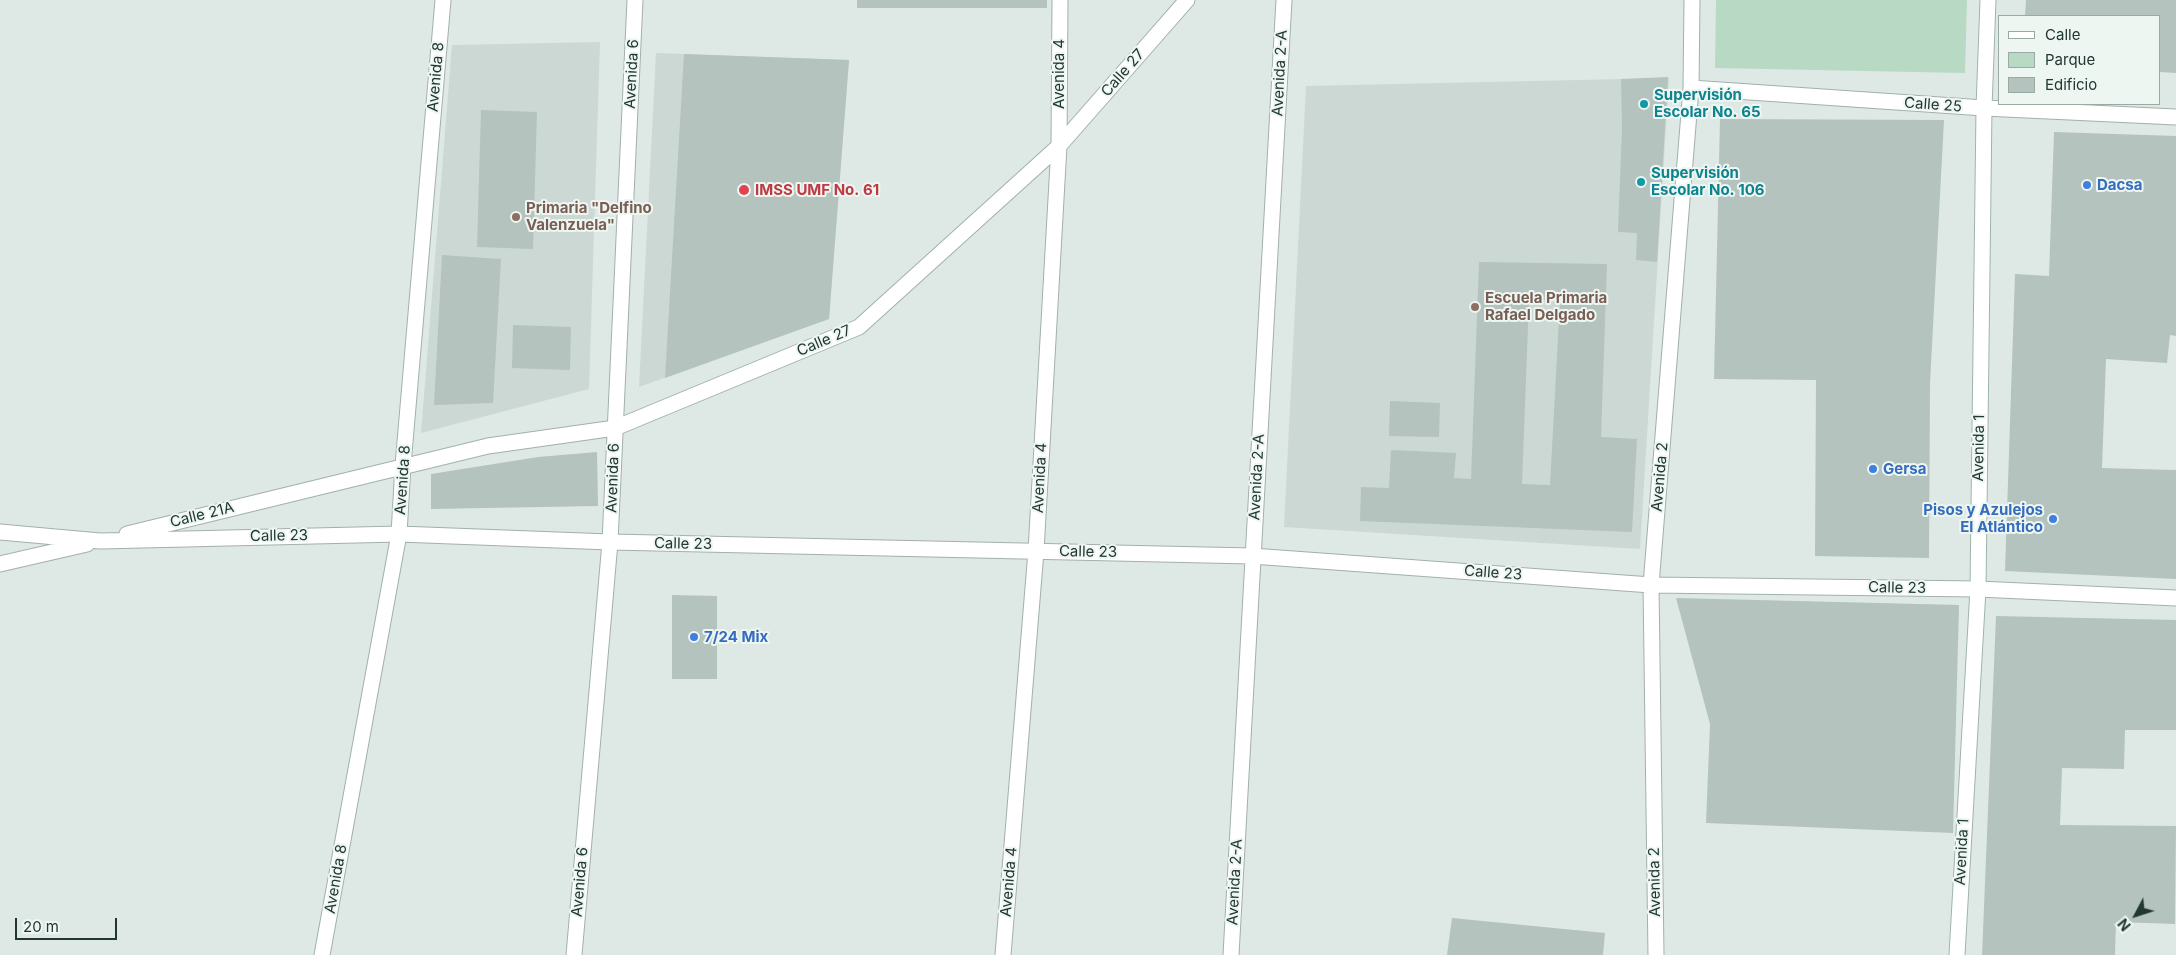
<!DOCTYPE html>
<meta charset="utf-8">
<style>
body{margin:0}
#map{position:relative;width:2176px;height:955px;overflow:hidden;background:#dee9e5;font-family:Inter,sans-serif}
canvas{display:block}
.legend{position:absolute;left:1998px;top:15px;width:162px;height:90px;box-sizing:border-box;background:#eef6f2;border:1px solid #9caaa6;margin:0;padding:6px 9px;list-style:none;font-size:15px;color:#213733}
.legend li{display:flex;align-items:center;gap:10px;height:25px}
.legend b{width:25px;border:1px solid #9caaa6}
.north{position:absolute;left:2111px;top:890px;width:50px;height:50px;-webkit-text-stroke:4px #eef6f2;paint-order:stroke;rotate:230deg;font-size:14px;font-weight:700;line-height:20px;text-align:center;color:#213733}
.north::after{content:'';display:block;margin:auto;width:18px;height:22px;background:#213733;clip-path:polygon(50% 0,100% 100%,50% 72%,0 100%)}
.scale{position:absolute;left:15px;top:918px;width:102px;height:22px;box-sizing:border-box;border:2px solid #213733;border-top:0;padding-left:6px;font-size:15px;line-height:18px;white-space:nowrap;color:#213733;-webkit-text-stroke:4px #eef6f2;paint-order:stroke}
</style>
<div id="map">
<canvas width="2176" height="955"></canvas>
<ul class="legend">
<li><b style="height:6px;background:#fff"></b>Calle</li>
<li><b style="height:14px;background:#b8d9c3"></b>Parque</li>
<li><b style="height:14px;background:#b4c3be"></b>Edificio</li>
</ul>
<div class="north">N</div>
<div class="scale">20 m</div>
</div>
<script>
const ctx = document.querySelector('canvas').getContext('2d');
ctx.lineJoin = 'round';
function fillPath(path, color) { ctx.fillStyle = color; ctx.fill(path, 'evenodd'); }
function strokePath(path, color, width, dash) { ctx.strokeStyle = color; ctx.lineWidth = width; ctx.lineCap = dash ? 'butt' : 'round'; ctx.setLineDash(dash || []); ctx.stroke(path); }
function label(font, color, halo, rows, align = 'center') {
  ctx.font = font + ' Inter,sans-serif'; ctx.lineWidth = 4; ctx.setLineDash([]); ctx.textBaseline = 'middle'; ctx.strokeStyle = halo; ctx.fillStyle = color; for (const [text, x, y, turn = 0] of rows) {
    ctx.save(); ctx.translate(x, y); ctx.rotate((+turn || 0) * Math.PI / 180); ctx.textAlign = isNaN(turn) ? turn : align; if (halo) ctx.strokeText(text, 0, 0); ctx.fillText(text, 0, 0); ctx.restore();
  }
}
fillPath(new Path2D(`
 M600,42L589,389L421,433L452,45Z
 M656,53L849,60L829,319L639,387Z
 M1669,78L1640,549L1284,527L1306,86Z`), '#ccd8d4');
fillPath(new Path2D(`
 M1716,0H1967L1965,73L1715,68Z`), '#b8d9c3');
fillPath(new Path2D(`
 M857,0H1047V8H857Z
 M2026,0H2176V73L2160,72V16H2025Z
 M684,54L849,60L829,319L665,378Z
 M1668,77L1657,262L1636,260L1637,233L1618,232L1622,128L1621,79Z
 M481,110L537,112L533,249L477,247Z
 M1720,119L1944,120L1930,383L1929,558L1815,556L1816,380L1714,379Z
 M2054,132L2176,136V336L2170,335L2167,363L2106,359L2102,468L2176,470V579L2005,571L2015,274L2049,276Z
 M442,255L501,259L493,403L434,405Z
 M1479,262L1607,264L1601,437L1637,439L1632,532L1360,521L1361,487L1389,488L1391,450L1456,453L1454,478L1471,479ZM1529,300H1560L1550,485L1522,484Z
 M513,325L571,327L570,370L512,368Z
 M1390,401L1440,403L1439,437L1389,436Z
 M597,452L598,506L431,509V474L538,457Z
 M672,595L717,596V679H672Z
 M1676,598L1959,605L1953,833L1706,823L1710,724Z
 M1996,616L2176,620V730H2125L2124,769L2062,768L2060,825L2176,826L2175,924L2116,922L2115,955H1982Z
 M1452,918L1605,933L1603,955H1447Z`), '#b4c3be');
const street = new Path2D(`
 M1691,88L1984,108L2176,117
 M0,532L100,541L399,534L610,542L1252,556L1651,585L1978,589L2176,598
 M127,534L488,446L615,428L859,327L1059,146L1187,0
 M0,564L87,544
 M322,955L399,534L403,465L443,0
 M574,955L610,542L635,0
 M1003,955L1036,551L1059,146L1060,0
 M1231,955L1284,0
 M1656,955L1651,585L1691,88L1692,0`);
const secondary = new Path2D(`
 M1957,955L1978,589L1984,108L1988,0`);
strokePath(street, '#a2b0ac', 17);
strokePath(secondary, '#9eb4ad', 17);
strokePath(street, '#fff', 15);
strokePath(secondary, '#fff', 15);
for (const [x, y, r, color] of [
 [1644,104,5,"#0f9aa8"],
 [1641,182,5,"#0f9aa8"],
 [2087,185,5,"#3f7fe0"],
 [744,190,6,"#e0444e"],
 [516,217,5,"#8d6e63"],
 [1475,307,5,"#8d6e63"],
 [1873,469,5,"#3f7fe0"],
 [2053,519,5,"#3f7fe0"],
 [694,637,5,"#3f7fe0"]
]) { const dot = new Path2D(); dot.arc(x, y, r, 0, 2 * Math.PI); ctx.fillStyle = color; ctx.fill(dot); strokePath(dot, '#eef6f2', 2); }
label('15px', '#213733', '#eef6f2', [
 ["Calle 27",1123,73,-49],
 ["Avenida 2-A",1280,73,-87],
 ["Avenida 6",632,74,-87],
 ["Avenida 4",1059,74,-90],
 ["Avenida 8",436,77,-85],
 ["Calle 25",1933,105,4],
 ["Calle 27",824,341,-23],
 ["Avenida 1",1979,448,-89],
 ["Avenida 2-A",1257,477,-87],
 ["Avenida 2",1660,477,-85],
 ["Avenida 6",613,478,-88],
 ["Avenida 4",1040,478,-87],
 ["Avenida 8",403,480,-86],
 ["Calle 21A",202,515,-14],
 ["Calle 23",279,536,-1],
 ["Calle 23",683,544,1],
 ["Calle 23",1088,552,1],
 ["Calle 23",1493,573,4],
 ["Calle 23",1897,588,1],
 ["Avenida 1",1962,852,-87],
 ["Avenida 8",336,879,-80],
 ["Avenida 6",580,882,-85],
 ["Avenida 4",1009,882,-85],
 ["Avenida 2-A",1235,882,-87],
 ["Avenida 2",1655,882,-91]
]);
label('bold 15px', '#0d838f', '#eef6f2', [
 ["Supervisión",1654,95],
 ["Escolar No. 65",1654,112],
 ["Supervisión",1651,173],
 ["Escolar No. 106",1651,190]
], 'left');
label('bold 15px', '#366cbe', '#eef6f2', [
 ["Dacsa",2097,185],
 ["Gersa",1883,469],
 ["Pisos y Azulejos",2043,510,"right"],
 ["El Atlántico",2043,527,"right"],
 ["7/24 Mix",704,637]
], 'left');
label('bold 15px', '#be3a42', '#eef6f2', [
 ["IMSS UMF No. 61",755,190]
], 'left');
label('bold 15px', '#785e54', '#eef6f2', [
 ["Primaria \"Delfino",526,208],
 ["Valenzuela\"",526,225],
 ["Escuela Primaria",1485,298],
 ["Rafael Delgado",1485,315]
], 'left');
</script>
